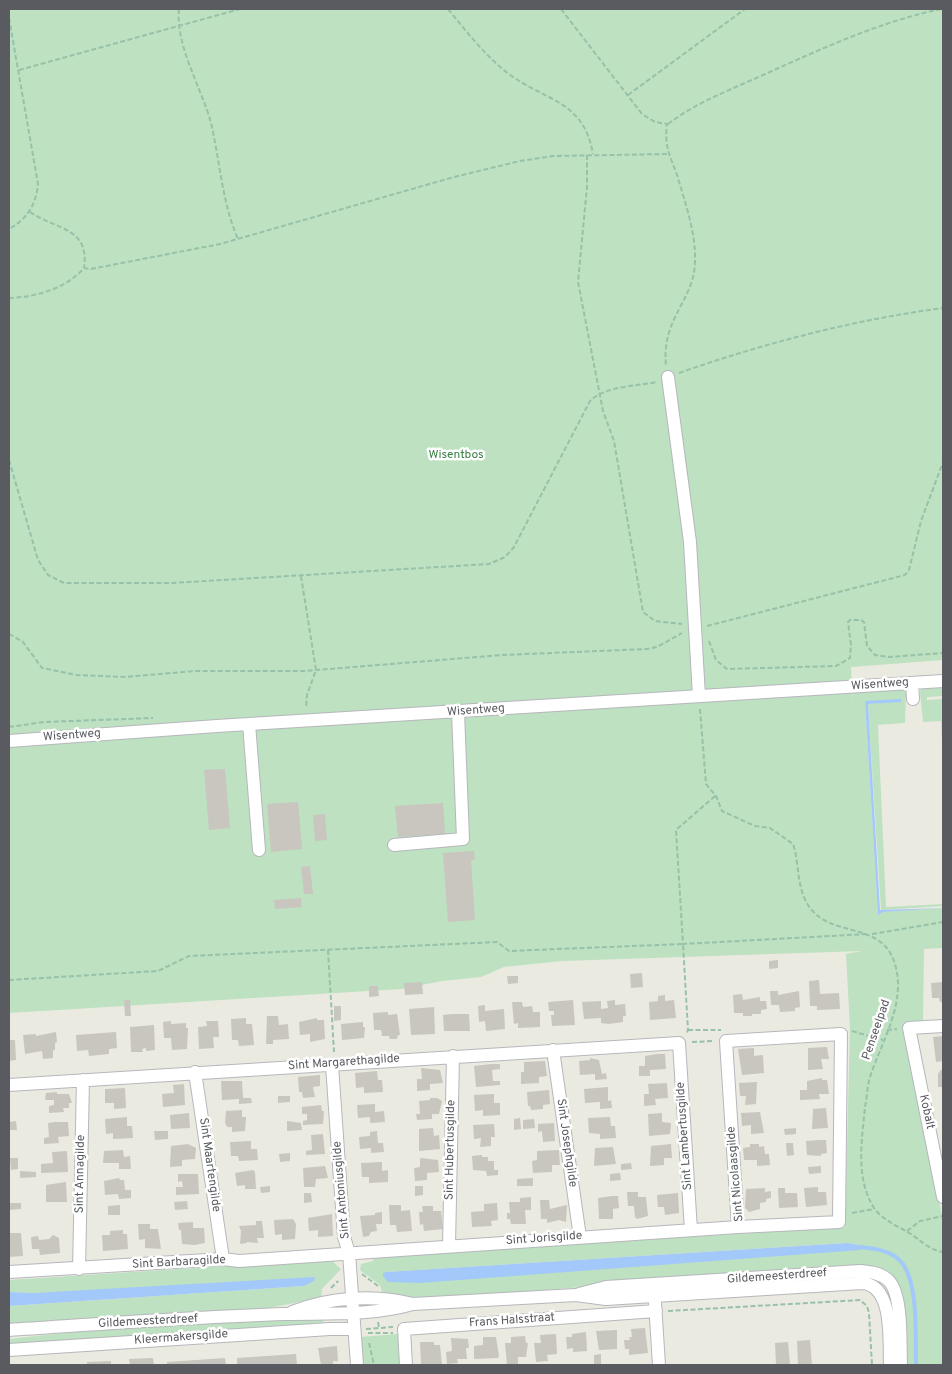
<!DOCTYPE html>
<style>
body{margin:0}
#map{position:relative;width:952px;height:1374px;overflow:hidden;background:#ebeae0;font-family:Overpass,sans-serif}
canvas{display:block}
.frame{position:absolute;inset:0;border:10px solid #595b60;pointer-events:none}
</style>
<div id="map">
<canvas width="952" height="1374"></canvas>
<div class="frame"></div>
</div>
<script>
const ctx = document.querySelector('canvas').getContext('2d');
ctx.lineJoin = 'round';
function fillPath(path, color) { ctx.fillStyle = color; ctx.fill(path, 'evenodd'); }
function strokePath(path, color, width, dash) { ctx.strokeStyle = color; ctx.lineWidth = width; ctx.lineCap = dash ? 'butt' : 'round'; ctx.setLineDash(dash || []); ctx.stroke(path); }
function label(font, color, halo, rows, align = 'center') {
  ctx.font = font + ' Overpass,sans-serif'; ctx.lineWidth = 5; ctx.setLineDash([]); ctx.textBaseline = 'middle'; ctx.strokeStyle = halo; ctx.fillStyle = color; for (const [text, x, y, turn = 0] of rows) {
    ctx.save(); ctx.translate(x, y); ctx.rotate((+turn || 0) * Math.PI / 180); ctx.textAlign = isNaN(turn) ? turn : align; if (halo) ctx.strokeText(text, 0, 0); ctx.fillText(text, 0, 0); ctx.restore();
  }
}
fillPath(new Path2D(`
 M9,9H943V660L851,667L853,702V692L905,689L906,693L905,723L876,725H878L886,907L943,904V906L881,910L868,704L902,701H865L878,915L882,912L943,908V948L924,949L923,1024L905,1025L943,1221V1365H906C906,1350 905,1334 904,1319C902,1286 898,1265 859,1266L426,1299L383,1296L380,1285L360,1270L361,1264L373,1261V1257L845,1227L850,1028L846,954L862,951L562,961L504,967L481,977L442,981L401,989L9,1013ZM847,1243L859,1245L384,1273L387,1272Z
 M943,687V696L927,697V700L943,699V760L941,721L923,722L920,692L921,688Z
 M334,1259V1263L341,1269L322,1289L321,1298L268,1308L37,1323H9V1306L304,1286L33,1293L9,1292V1280Z
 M323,1319V1324L9,1345V1339C113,1327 218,1321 323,1319Z
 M398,1334L400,1365H362L360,1337Z`), '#bde1c1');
fillPath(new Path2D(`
 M901,699V702L868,704L880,910L943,908L883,912L878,915L865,701Z
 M847,1243L859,1245L860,1250L420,1283L388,1282L383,1276V1273L386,1272Z
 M315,1277L314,1281L304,1286L9,1306V1292L33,1293Z`), '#a2c9f9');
strokePath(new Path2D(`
 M856,1247C869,1248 886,1249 897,1258C920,1275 915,1338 916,1365`), '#a2c9f9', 4);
fillPath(new Path2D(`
 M225,769L230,828L209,830L204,770Z
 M298,802L302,849L271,852L267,804Z
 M443,803L445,834L398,837L395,806Z
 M325,814L327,840L315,841L313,815Z
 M474,851L475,860H471L475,920L448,922L443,853Z
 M310,866L313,894H304L301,867Z
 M301,898L302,907L275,909L274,900Z
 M778,960V968L769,969V961Z
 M642,973L643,987L631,988L630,974Z
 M507,976H518V983L508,984Z
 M819,980L820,994L839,993L840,1009L817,1010V1006H810L809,981Z
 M422,982L423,994L405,995L404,983Z
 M943,982V1002H940L939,998H932L931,983Z
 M369,986H378L379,996L369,997Z
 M770,991H778V995L799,991L800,1007L795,1008V1011L780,1012L779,1005H771Z
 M742,994L743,1000L760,997V1001H766L767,1009L761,1010V1014H752V1016H743V1013H734L733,995Z
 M665,995V1001L674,1000L676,1018L650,1020L649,1002L658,1001V996Z
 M124,1000H130L131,1016H125Z
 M573,1000L575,1025L552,1026L551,1015H554V1011H549L548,1002Z
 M615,1000V1005L625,1004L626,1016H623V1022L609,1024L601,1023V1018L584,1019L582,1002L601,1001V1009L608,1008L607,1001Z
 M512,1002H522L523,1007L532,1006L533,1012H540V1027L518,1028V1023L514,1024Z
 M485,1005V1011L504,1009L505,1029L486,1031L485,1021L479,1022L478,1006Z
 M334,1006H341V1020L334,1021Z
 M434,1007L435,1034L411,1035L409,1009Z
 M388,1012V1015L397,1014L400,1035H398L397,1039H390L389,1036H382L381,1030H374L373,1013Z
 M451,1014H469L470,1031H444L443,1015Z
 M267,1016H278L279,1025L288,1024L289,1039L273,1040V1044H266Z
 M246,1018V1024H252L254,1045L239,1046L238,1040H232L231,1019Z
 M317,1018V1020H324L325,1039L310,1042V1034L300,1035L299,1022Z
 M171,1021V1024L186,1023V1028H188L187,1049L172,1050L171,1038H164L163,1022Z
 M206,1021H218L219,1037H213L214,1048L199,1049L198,1027L207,1026Z
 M363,1022V1027H365L364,1038L342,1040L341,1024Z
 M154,1025L155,1050L146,1051V1048L142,1049L143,1052H131L130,1027Z
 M56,1032L57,1042L55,1043V1050H53V1058L43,1059L42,1051L25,1054L23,1035L36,1034V1036Z
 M116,1032L117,1048L109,1049V1054L89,1056L88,1050L77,1051L76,1035Z
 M943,1036V1061L936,1062L933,1037Z
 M9,1040H15L16,1060L9,1061Z
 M827,1047L829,1059H821L823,1069L808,1070V1048Z
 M754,1048V1056L763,1055L764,1073L742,1075L738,1049Z
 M658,1054H665L666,1069L650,1070V1076H639V1066H645V1056Z
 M590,1058L599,1060L602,1074L606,1073L607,1079L595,1080V1074L580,1075L579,1061L590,1060Z
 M545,1061L547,1076L539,1077V1083L521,1084V1072H524V1062Z
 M491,1064H500V1069L492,1070L493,1081H500V1085L476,1087L474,1066Z
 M421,1068L440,1070L443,1083L430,1084V1090L417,1091V1079H422Z
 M940,1070H943V1087H938V1073L940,1072Z
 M377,1071L378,1080H382L383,1092L364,1093V1087L356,1088L355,1073Z
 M320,1075V1086L313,1087L315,1097L303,1098L302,1092H299L298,1077Z
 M822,1078V1080H827L829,1094H819L820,1099L800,1100V1090H807V1081Z
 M221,1081H242L243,1098H251L252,1103L239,1104V1099L222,1100Z
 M757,1082L756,1104L745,1105L746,1096H740L739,1083Z
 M667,1083L668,1098L655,1099L656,1105L644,1106V1094H649L648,1084Z
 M184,1084L185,1105L163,1107L162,1094L174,1093L173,1085Z
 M608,1087V1101L611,1100L612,1108L600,1109V1102L585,1103L584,1089Z
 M125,1088L126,1108L114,1109V1103H105V1089Z
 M549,1090L550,1104L543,1105V1109L531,1110L530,1106H528L527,1092Z
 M57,1092V1094H69L72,1103H69V1108H63L64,1112L49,1113V1106L54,1105V1100H45L46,1093Z
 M494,1094V1103H500V1115L483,1116V1110L475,1111L474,1095Z
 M278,1096H290V1102L278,1103Z
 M430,1098H437L442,1101L439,1114H432V1119L417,1120L416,1114H420L419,1101L430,1100Z
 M375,1104V1112L384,1111L385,1122L370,1123V1117L358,1118L357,1105Z
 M321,1105L322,1111H324L323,1124L303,1125V1121L307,1120V1114H302V1107Z
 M826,1108L828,1128L812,1129L813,1109Z
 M242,1110V1117H246L245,1131L232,1132V1127H227L225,1123L226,1111Z
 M760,1112L764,1133L751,1134V1125L742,1126L741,1113Z
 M189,1113L190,1128L171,1129L170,1115Z
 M662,1113V1122L671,1123L670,1134L649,1136L648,1114Z
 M127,1117V1126H132L133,1138L113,1139V1133L106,1134L105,1119Z
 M610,1117L611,1126H615L616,1138L600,1139V1134L589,1133L588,1118Z
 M520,1118L521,1129L514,1130V1119Z
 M534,1119L535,1128L523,1129V1120Z
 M16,1121L17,1130H9V1122Z
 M287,1121L301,1123L302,1130L287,1131Z
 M55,1122H68L69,1136L58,1137L59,1143L44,1144V1138L49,1137L48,1123Z
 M554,1123L555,1141L543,1142L542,1131L538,1132V1124Z
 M494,1124L495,1137H491V1146L480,1147L481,1138L474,1139L473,1125Z
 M433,1128L434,1136L439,1135L440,1149L419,1151V1129Z
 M796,1128V1134L785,1135L784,1129Z
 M154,1131H168V1139L155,1140Z
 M377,1131L378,1143H383L384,1152L371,1153V1148L360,1149L359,1137L370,1136V1132Z
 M323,1134L325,1154L306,1155V1151L312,1150L311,1135Z
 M819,1140H826L827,1153L821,1154V1156L807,1155L806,1141Z
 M251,1141V1149H257L258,1160L239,1161L238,1156H231L230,1142Z
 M786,1143H793L794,1155L787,1156Z
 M188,1144L196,1148L195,1159L182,1160V1166L170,1167L171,1146Z
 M671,1144L672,1158H664V1165L650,1166L651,1146Z
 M750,1144H759V1147L764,1146L765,1154H769L770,1165L757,1166V1160H744L743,1148L750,1147Z
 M613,1147L616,1164L594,1166L595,1148Z
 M123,1150L124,1157L130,1156L131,1169H119V1163H103L104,1151Z
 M559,1150L560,1165H552V1172L533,1173L532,1161L537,1160V1151Z
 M67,1151L68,1172L41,1173V1164L53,1163L52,1152Z
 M290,1153V1161L280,1162L279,1154Z
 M482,1155V1157H488V1161H494V1170H498V1175L487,1176L486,1171L473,1170L472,1156Z
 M10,1158H18V1169L11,1170Z
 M420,1158L438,1160L439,1172L427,1173V1180L415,1181L414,1168L420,1167Z
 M382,1162V1171L388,1170V1182L369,1183V1177H362L361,1163Z
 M631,1163L632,1169L621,1170V1164Z
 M325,1166L328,1178L316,1179L315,1187H304L303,1168Z
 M821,1166V1173L809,1174L808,1167Z
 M253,1170L255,1172L256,1189H245V1185L237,1186L235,1173Z
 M20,1171L36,1172V1177L20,1178Z
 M620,1173L621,1180L610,1181V1174Z
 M178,1174H198L199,1194L176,1195V1187H183L182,1181L178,1182Z
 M119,1178L120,1180H124L125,1190H131V1198L119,1199L118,1194L105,1195L104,1181Z
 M533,1178V1186H517V1179Z
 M66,1182L67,1202H46V1185Z
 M270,1186V1192L261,1193L260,1187Z
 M415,1186H423V1195L415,1196Z
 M818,1187V1192H826L827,1205L806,1207L804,1188Z
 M765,1188V1192L771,1191V1198L766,1199V1202L760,1203V1209L749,1212L745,1208L746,1189Z
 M778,1188H785V1193H797L798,1207L779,1208Z
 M627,1192H638V1197H646L648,1216L637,1219L635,1217L634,1206H628Z
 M304,1193H311L312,1202L304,1203Z
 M678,1193L679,1213L665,1215L664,1207H658L657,1195Z
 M612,1196H618L619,1208L613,1209V1219H599L598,1198Z
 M531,1197V1210H525L526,1224H511L510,1219H507V1213H510L509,1202H520V1198Z
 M540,1200H549L550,1209L567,1205L566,1222L559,1220L547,1223V1219H541Z
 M187,1201L188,1209L175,1210L174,1202Z
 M9,1203H21V1209L9,1210Z
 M497,1203L498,1220L491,1221L492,1226L472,1227L471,1212L484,1211V1204Z
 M120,1205V1215H108V1206Z
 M389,1205H401V1211L410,1210L412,1231L397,1232L396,1225H390Z
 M422,1206H433V1211H441L443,1229L424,1231L423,1224L420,1225L419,1212H423Z
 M382,1212V1224H376L377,1231L371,1232L369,1236L363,1237L360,1216L375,1215V1213Z
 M332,1214L333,1236L318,1237V1230L309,1231L308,1218Z
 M293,1219L296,1224L295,1239L282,1240V1234L275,1235L274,1220Z
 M256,1221H262L264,1238H257L258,1243L247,1242V1243L240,1244L241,1231L239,1226L256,1225Z
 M193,1222V1228H204L205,1243L195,1245L182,1244L181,1230H179L178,1223Z
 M138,1224H150V1229H158L161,1249L145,1248V1239L139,1240Z
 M123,1230V1234H127L128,1249L103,1251L102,1235H110V1231Z
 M9,1233H21L23,1256L9,1257Z
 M53,1235L59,1238L60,1253L40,1255L39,1249H32L31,1237L38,1236L39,1240L49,1239Z
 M645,1328L648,1353L629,1355V1349H625L624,1340H630L629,1337H632L631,1329Z
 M617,1330V1349L599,1350L596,1331Z
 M586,1332L587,1351L573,1352V1348L567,1349L566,1337H572V1334Z
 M556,1334L557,1354L547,1355L548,1361L536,1362L534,1343H541L540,1335Z
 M525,1336L526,1343H528L526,1357H518V1365H507L505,1343H511V1337Z
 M483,1337H496L499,1356L498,1358L474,1359V1346L483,1345Z
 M451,1338L468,1339L469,1348H466L467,1359H457L458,1363L447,1364L446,1352L452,1351Z
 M810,1340L812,1365H798L797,1341Z
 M420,1342H434V1345H440L442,1365L421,1364Z
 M788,1342L790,1365H776L775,1343Z
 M337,1346L338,1361H333V1365H321L318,1348Z
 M296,1354L297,1365H237V1358Z
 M601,1354V1365H594V1355Z
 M153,1358L154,1365H130L129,1359Z
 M225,1358L226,1365H167V1362Z
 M111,1361V1365H87V1362Z`), '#c8c6bf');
const minor = new Path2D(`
 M668,377L690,542L699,696
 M912,683L913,699
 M249,724L259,850
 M9,741L217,726L943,681
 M394,845L463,839L458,712
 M943,1026L909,1028L943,1197
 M841,1034L839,1222L738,1227L726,1041Z
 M553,1050L580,1237
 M332,1065L344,1237L349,1253L357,1365
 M195,1072L223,1259
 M9,1085L679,1043L691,1230
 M449,1245L453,1056
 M79,1269L83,1080
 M9,1272L223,1259L239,1261L738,1227
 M579,1294L606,1287L860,1271C871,1272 881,1273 889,1281C903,1296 900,1345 901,1365
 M655,1303L659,1365
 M292,1312C329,1297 375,1294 413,1304
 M9,1330C101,1324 193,1317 285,1314C328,1313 370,1316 413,1304L576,1295L606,1299L862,1283C894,1285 889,1341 890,1365
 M9,1350L330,1329H353
 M406,1365L404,1329L656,1311`);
strokePath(minor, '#b6b7bc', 14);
strokePath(new Path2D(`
 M179,9C175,45 202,89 211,123C220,161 222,203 238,239
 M448,9C466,31 483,53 505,71C544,102 583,98 593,154
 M561,9L642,114L655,122L667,124C664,147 670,155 677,175C685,202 696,233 695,261C695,300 661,318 666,365
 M9,18L38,184C36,205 27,219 9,229
 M19,70L240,9
 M628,95L745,9
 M668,124C697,102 730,90 763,75C821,49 879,22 941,9
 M587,155V187L578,282L603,411L614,441L643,612L655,621L682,624
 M30,212C56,230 90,227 84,268
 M9,298C35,297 66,289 84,268L91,269L220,244L454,177L520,161L553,156L668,154
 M679,373C765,343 853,320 943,308
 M9,460L38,560L48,575L64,583H172L489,564L505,557L514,547L590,401C605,386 637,386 657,382
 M301,576L316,670L307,695L306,708
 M707,626L905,575L909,570L921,521L943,462
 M9,634L23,642L42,668L77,675L125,677L195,671H304L502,655L647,649L657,647L682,633
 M709,641L716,660L727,669L836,666L850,658L851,645L848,622L850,620H861L864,622L867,646L875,655L889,657L943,653
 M700,709L706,784L716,796L722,811L755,826L770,828L793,844C800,865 796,891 811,909C833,937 880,922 894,961C908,1001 882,1040 870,1077C867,1087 867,1098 865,1107C862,1140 855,1178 874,1208C881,1218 893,1224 904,1230C918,1237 928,1250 943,1252
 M9,727L44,722L153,718
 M715,796L676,830L683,944L867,934
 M872,934L943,922
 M328,950L334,1052
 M9,980L158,971L189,956L497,942L509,951L683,944L688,1030L687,1033
 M688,1030H721
 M887,1030L897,1029
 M852,1031L883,1040
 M692,1042L714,1041
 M852,1213L874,1209
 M907,1231L920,1221L943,1216
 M362,1274L378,1286
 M331,1288L338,1281
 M668,1311L860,1300L867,1306L869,1313L872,1365
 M378,1322L379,1328
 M366,1329L393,1327
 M368,1333H393
 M369,1343L374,1365`), '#97c1a8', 2, [5, 2.5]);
strokePath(minor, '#fff', 12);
label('12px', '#397f44', '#fff', [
 ["Wisentbos",456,456]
]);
label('12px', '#595b60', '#fff', [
 ["Wisentweg",880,685,-4],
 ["Wisentweg",476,711,-4],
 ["Wisentweg",72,736,-4],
 ["Penseelpad",877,1030,-71],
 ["Sint Margarethagilde",344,1063,-4],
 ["Kobalt",926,1112,78],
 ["Sint Lambertusgilde",685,1136,-94],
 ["Sint Josephgilde",566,1143,82],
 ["Sint Hubertusgilde",451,1150,-89],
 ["Sint Maartengilde",209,1165,82],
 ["Sint Annagilde",81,1174,-89],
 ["Sint Nicolaasgilde",736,1174,-95],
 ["Sint Antoniusgilde",342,1190,-95],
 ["Sint Jorisgilde",544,1239,-4],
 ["Sint Barbaragilde",179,1263,-3],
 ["Gildemeesterdreef",777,1277,-4],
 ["Frans Halsstraat",512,1321,-4],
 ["Gildemeesterdreef",148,1322,-3],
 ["Kleermakersgilde",181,1338,-4]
]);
</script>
